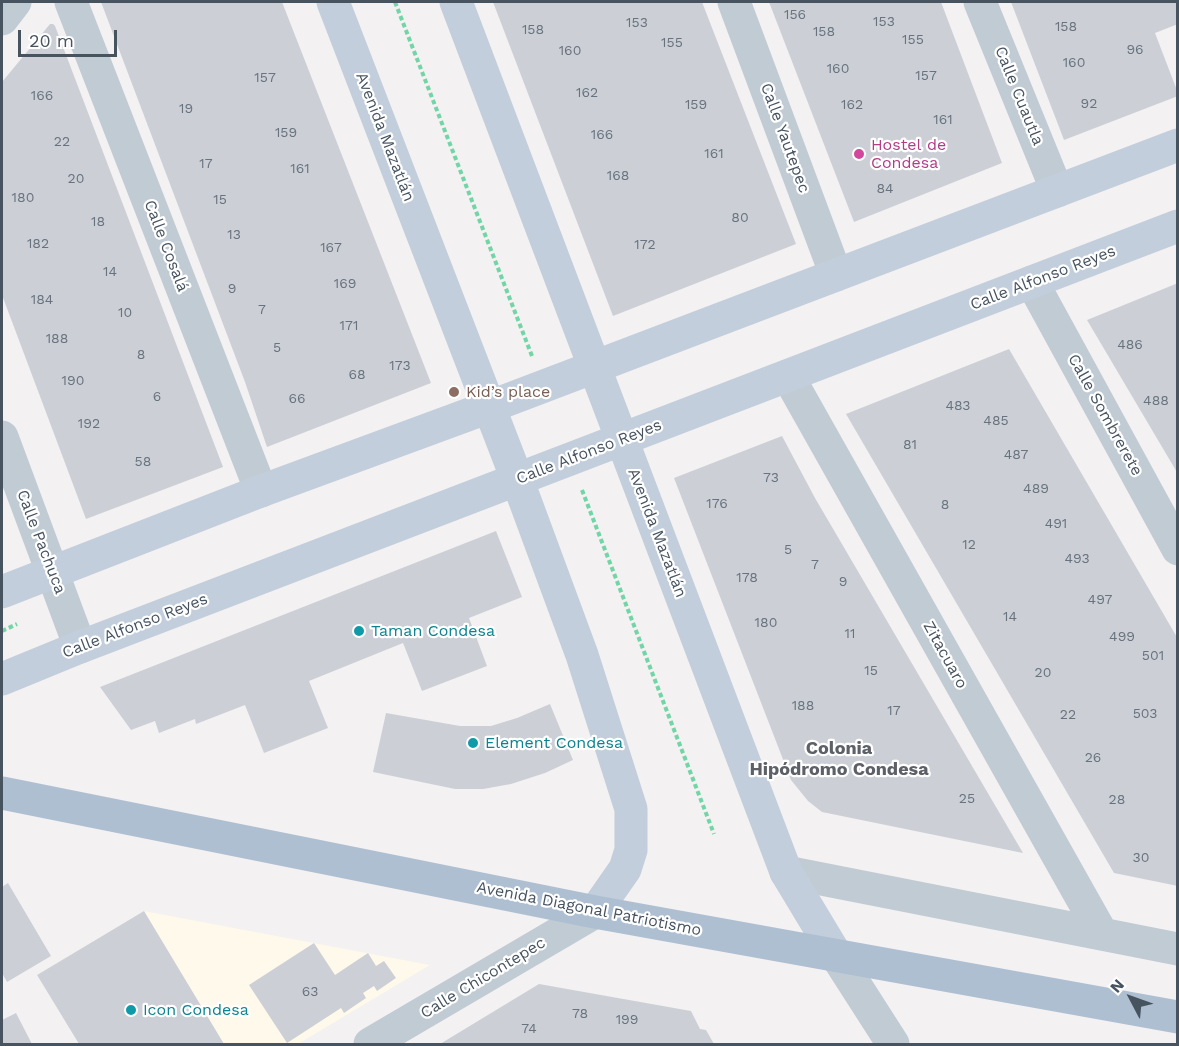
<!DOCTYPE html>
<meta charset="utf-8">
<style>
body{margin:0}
#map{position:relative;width:1179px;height:1046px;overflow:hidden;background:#f3f1f1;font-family:"Work Sans",sans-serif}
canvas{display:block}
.frame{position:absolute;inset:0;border:3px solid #475460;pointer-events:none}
.north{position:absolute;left:1101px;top:968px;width:60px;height:60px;-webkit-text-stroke:4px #fff;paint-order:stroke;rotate:311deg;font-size:16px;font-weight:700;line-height:24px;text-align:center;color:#475460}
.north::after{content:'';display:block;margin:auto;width:21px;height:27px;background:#475460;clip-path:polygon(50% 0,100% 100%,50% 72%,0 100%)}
.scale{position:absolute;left:18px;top:30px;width:99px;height:27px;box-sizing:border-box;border:3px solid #475460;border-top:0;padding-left:8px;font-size:18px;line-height:21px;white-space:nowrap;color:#475460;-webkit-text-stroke:4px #fff;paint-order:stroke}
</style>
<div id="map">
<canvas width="1179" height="1046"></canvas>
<div class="frame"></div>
<div class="north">N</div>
<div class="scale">20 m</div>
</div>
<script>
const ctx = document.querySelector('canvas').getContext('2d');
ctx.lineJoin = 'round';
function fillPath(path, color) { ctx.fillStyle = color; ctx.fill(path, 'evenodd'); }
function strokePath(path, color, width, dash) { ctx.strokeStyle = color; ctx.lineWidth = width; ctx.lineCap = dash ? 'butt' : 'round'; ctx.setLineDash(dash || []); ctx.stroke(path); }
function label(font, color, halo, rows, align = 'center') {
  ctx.font = font + ' "Work Sans",sans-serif'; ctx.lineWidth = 4.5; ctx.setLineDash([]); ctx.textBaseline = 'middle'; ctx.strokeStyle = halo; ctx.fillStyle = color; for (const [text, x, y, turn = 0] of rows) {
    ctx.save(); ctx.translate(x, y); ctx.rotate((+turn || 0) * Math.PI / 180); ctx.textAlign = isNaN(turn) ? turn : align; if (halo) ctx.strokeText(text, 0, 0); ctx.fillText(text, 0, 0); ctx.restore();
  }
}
fillPath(new Path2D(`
 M144,911L430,965L298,1044H79L37,975Z`), '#fef9ea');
fillPath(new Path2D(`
 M101,2H282L431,383L267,447L245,382Z
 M493,2H702L796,244L613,316Z
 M769,2H941L1002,163L854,222Z
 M1011,2H1178V24L1155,33L1178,93V96L1064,140Z
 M50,24H53L55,26L223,467L86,519L2,295V82Z
 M1178,283V474L1087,320Z
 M1009,349L1178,639V886L1114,873L846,414Z
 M782,436L815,498L1023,853L822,812L808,801L791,780L674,478Z
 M496,531L522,597L469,618L487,666L422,691L403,643L309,681L328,728L264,753L245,705L196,724L195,719L159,733L155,721L131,730L100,687Z
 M550,704L573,760L545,773L511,784L483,789H455L373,772L386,713L460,726H491L517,718Z
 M8,883L51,956L7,982L2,973V887Z
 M144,911L224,1044H79L37,975Z
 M314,943L335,975L368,953L376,966L384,961L396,978L377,991L374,986L363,993L366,998L344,1013L341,1008L287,1043L249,985Z
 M539,984L691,1011L700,1029L706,1030L714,1044H440Z
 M16,1013L32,1044H2V1020Z`), '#ccd0d6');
strokePath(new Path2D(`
 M395,2L532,356
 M582,490L714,834
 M2,631L17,624`), '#71d5a6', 4, [4.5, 3]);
strokePath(new Path2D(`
 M71,2L261,491
 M734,2L836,275
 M980,2L1057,191
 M2,19L15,2
 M1032,282L1178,549
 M788,376L1102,934
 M2,437L80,647
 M786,872L1178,949
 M836,955L893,1044
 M370,1044L595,912`), '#c0cbd4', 33);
strokePath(new Path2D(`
 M333,2L517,479L582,655L631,809V850L625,869L595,912
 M456,2L786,872L836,955
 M2,592L261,491L489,407L1178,145
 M2,679L80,647L1178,226`), '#c2cedb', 33);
strokePath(new Path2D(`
 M2,793L595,912L1178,1017`), '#aebfd2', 33);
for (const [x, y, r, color] of [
 [859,154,6,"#d1479c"],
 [454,392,6,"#8d6e63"],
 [359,631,6,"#0f9aa8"],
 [473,743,6,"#0f9aa8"],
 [131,1010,6,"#0f9aa8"]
]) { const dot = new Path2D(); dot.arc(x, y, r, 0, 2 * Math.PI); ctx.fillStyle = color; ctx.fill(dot); strokePath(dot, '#fff', 2); }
label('14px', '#68737e', null, [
 ["156",795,15],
 ["153",884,22],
 ["153",637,23],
 ["158",1066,27],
 ["158",533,30],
 ["158",824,32],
 ["155",913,40],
 ["155",672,43],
 ["96",1135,50],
 ["160",570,51],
 ["160",1074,63],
 ["160",838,69],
 ["157",926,76],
 ["157",265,78],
 ["162",587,93],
 ["166",42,96],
 ["92",1089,104],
 ["159",696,105],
 ["162",852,105],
 ["19",186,109],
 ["161",943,120],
 ["159",286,133],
 ["166",602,135],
 ["22",62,142],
 ["161",714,154],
 ["17",206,164],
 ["161",300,169],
 ["168",618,176],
 ["20",76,179],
 ["84",885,189],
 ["180",23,198],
 ["15",220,200],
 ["80",740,218],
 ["18",98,222],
 ["13",234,235],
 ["182",38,244],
 ["172",645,245],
 ["167",331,248],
 ["14",110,272],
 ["169",345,284],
 ["9",232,289],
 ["184",42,300],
 ["7",262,310],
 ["10",125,313],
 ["171",349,326],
 ["188",57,339],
 ["486",1130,345],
 ["5",277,348],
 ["8",141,355],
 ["173",400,366],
 ["68",357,375],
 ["190",73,381],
 ["6",157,397],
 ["66",297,399],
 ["488",1156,401],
 ["483",958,406],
 ["485",996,421],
 ["192",89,424],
 ["81",910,445],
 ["487",1016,455],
 ["58",143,462],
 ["73",771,478],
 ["489",1036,489],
 ["176",717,504],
 ["8",945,505],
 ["491",1056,524],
 ["12",969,545],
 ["5",788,550],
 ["493",1077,559],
 ["7",815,565],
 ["178",747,578],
 ["9",843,582],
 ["497",1100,600],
 ["14",1010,617],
 ["180",766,623],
 ["11",850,634],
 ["499",1122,637],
 ["501",1153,656],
 ["15",871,671],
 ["20",1043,673],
 ["188",803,706],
 ["17",894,711],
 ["503",1145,714],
 ["22",1068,715],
 ["26",1093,758],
 ["25",967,799],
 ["28",1117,800],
 ["30",1141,858],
 ["63",310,992],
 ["78",580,1014],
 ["199",627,1020],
 ["74",529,1029]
]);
label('16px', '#475460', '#fff', [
 ["Calle Cuautla",1019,96,68],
 ["Avenida Mazatlán",385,137,69],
 ["Calle Yautepec",785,138,70],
 ["Calle Cosalá",166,246,69],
 ["Calle Alfonso Reyes",1043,278,-21],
 ["Calle Sombrerete",1105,415,61],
 ["Calle Alfonso Reyes",589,452,-21],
 ["Avenida Mazatlán",657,533,69],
 ["Calle Pachuca",41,542,69],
 ["Calle Alfonso Reyes",135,626,-21],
 ["Zitacuaro",945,655,61],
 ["Avenida Diagonal Patriotismo",589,909,11],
 ["Calle Chicontepec",483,978,-31]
]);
label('16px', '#b23c85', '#fff', [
 ["Hostel de",871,145],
 ["Condesa",871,163]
], 'left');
label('16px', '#785e54', '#fff', [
 ["Kid’s place",466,392]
], 'left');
label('16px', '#0d838f', '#fff', [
 ["Taman Condesa",371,631],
 ["Element Condesa",485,743],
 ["Icon Condesa",143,1010]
], 'left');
label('bold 18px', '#5d6167', '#fff', [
 ["Colonia",839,749],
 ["Hipódromo Condesa",839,770]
]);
</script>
